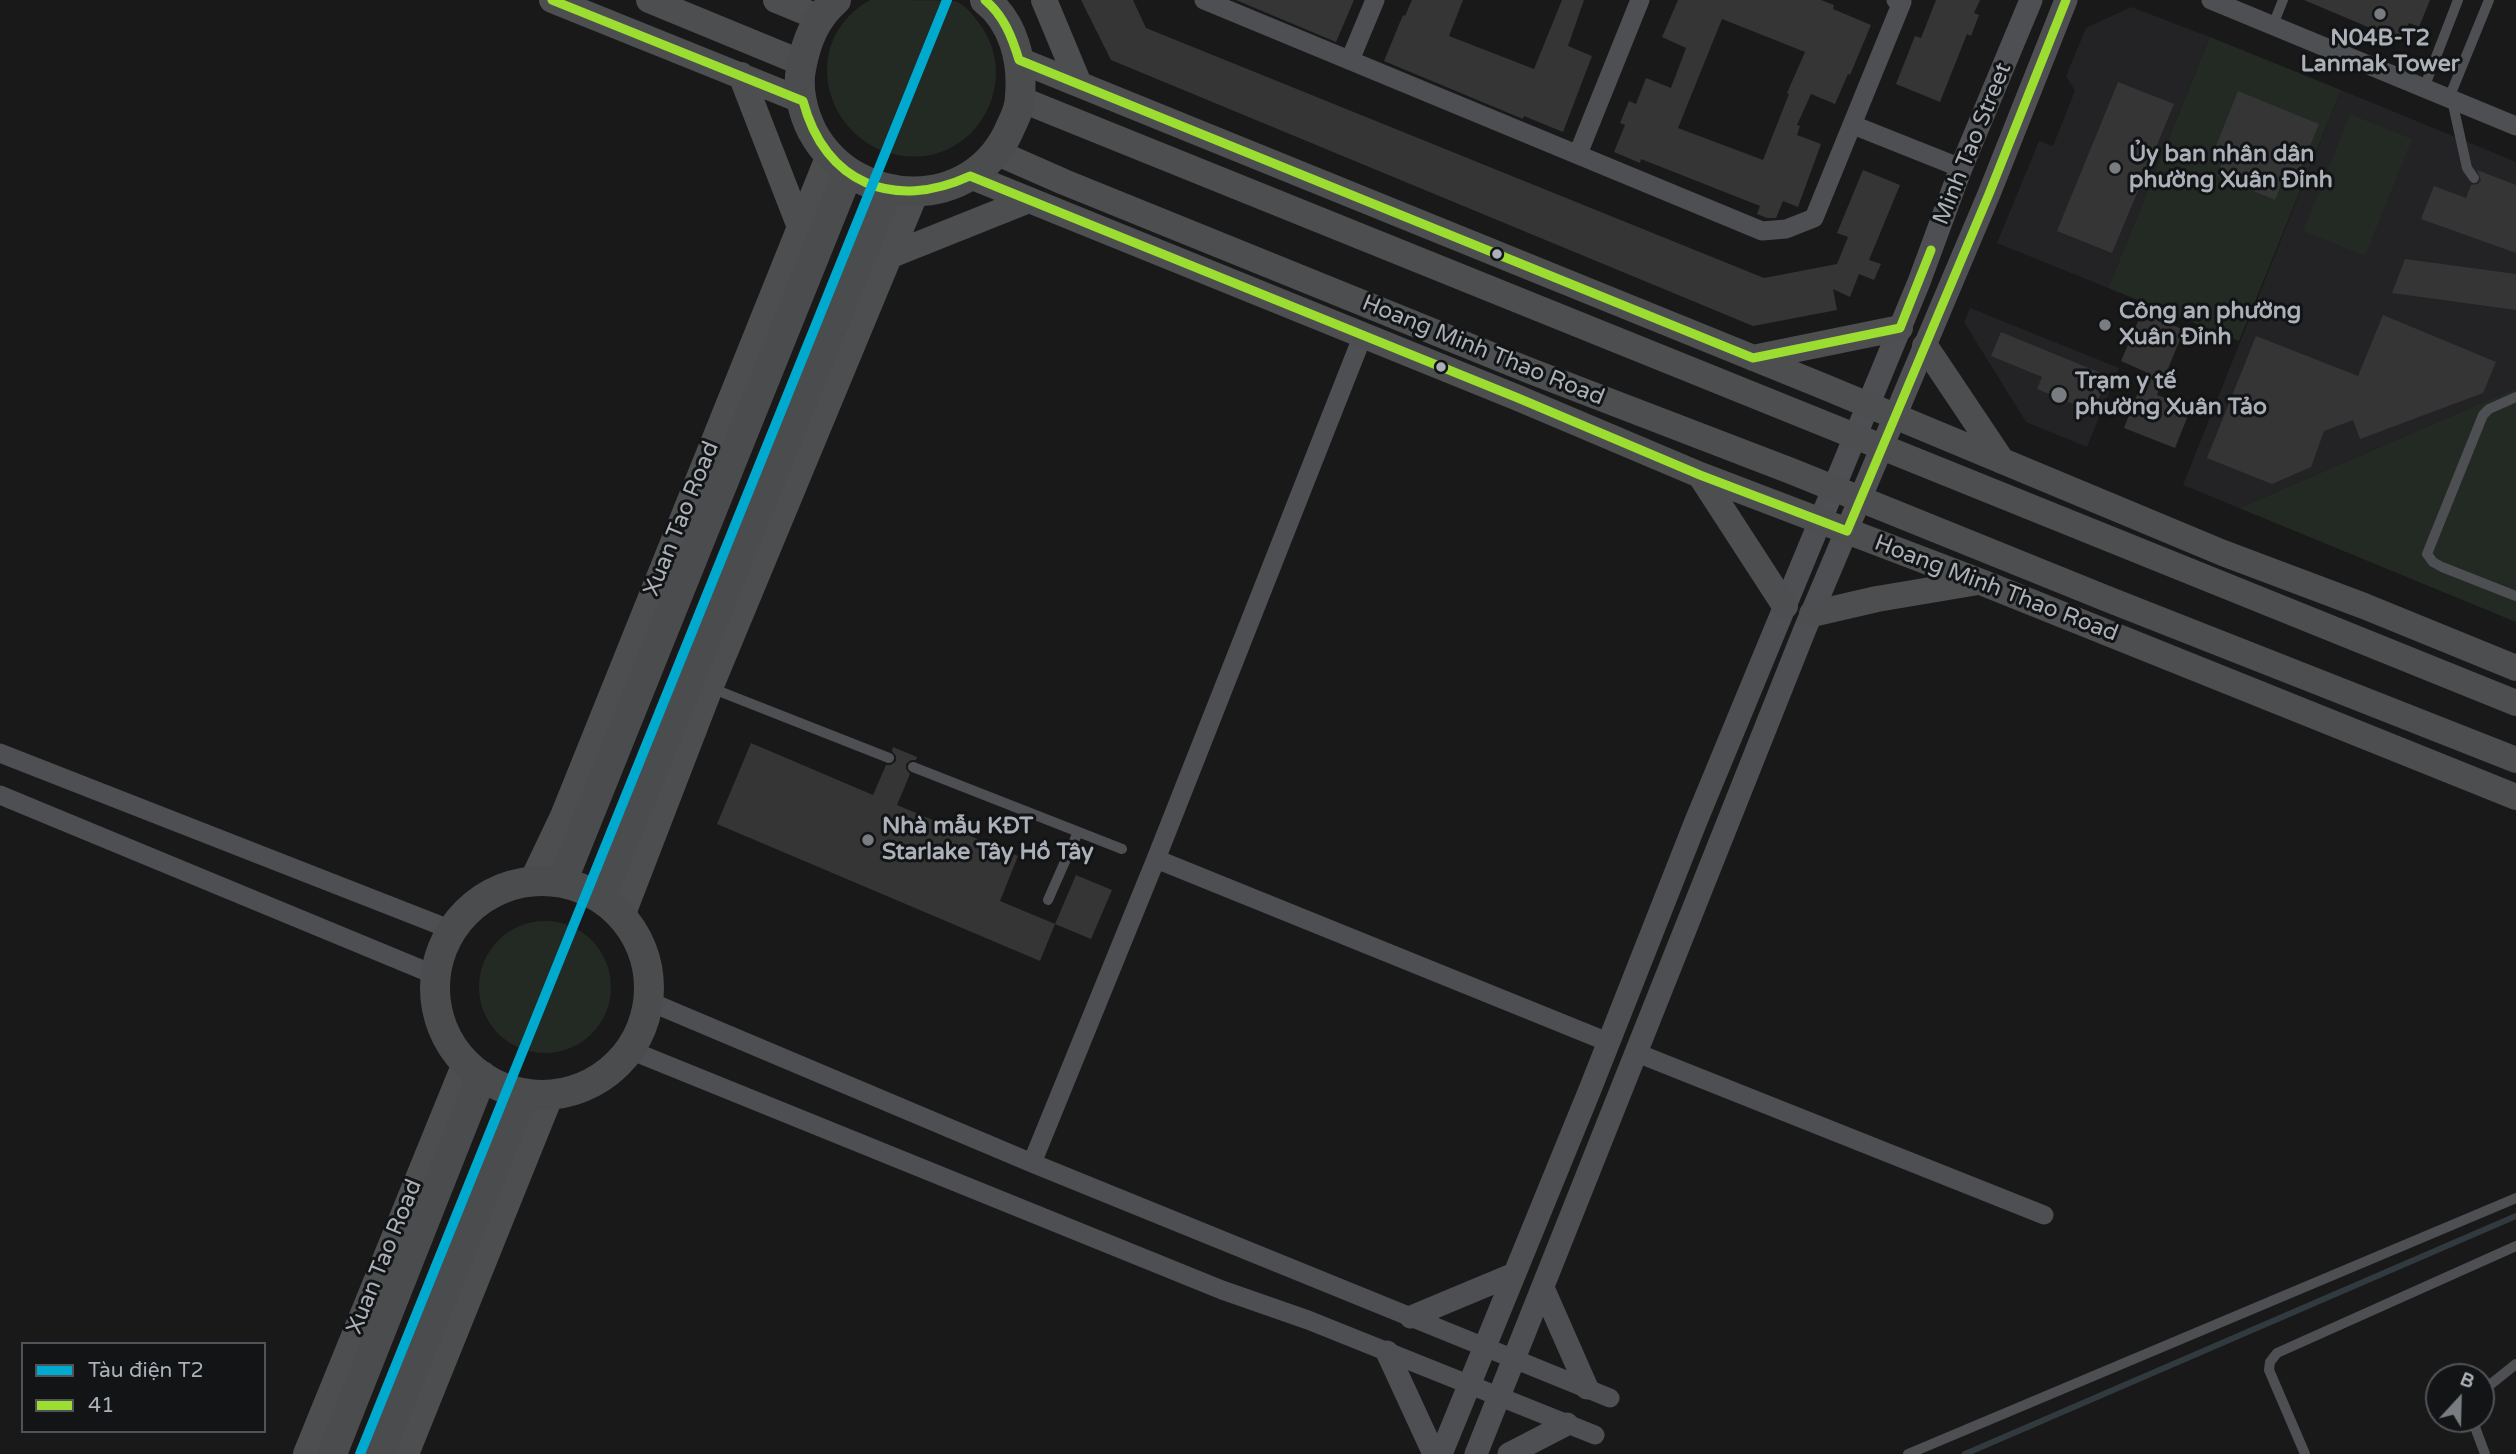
<!DOCTYPE html>
<meta charset="utf-8">
<style>
body{margin:0}
#map{position:relative;width:2516px;height:1454px;overflow:hidden;background:#191919;font-family:"Varela Round",sans-serif}
canvas{display:block}
.legend{position:absolute;left:21px;top:1342px;width:245px;height:91px;box-sizing:border-box;background:#131415;border:2px solid #505357;margin:0;padding:9px 12px;list-style:none;font-size:21px;color:#acb1b9}
.legend li{display:flex;align-items:center;gap:14px;height:35px}
.legend b{width:35px;border:2px solid #505357}
.north{position:absolute;left:2425px;top:1363px;width:70px;height:70px;box-sizing:border-box;background:#131415;border:2px solid #505357;border-radius:50%;rotate:22deg;font-size:19px;font-weight:700;line-height:28px;text-align:center;color:#acb1b9}
.north::after{content:'';display:block;margin:auto;width:24px;height:32px;background:#797c81;clip-path:polygon(50% 0,100% 100%,50% 72%,0 100%)}
</style>
<div id="map">
<canvas width="2516" height="1454"></canvas>
<ul class="legend">
<li><b style="height:9px;background:#00a9ce"></b>Tàu điện T2</li>
<li><b style="height:9px;background:#9cdd31"></b>41</li>
</ul>
<div class="north">B</div>
</div>
<script>
const ctx = document.querySelector('canvas').getContext('2d');
ctx.lineJoin = 'round';
function fillPath(path, color) { ctx.fillStyle = color; ctx.fill(path, 'evenodd'); }
function strokePath(path, color, width, dash) { ctx.strokeStyle = color; ctx.lineWidth = width; ctx.lineCap = dash ? 'butt' : 'round'; ctx.setLineDash(dash || []); ctx.stroke(path); }
function label(font, color, halo, rows, align = 'center') {
  ctx.font = font + ' "Varela Round",sans-serif'; ctx.lineWidth = 6; ctx.setLineDash([]); ctx.textBaseline = 'middle'; ctx.strokeStyle = halo; ctx.fillStyle = color; for (const [text, x, y, turn = 0] of rows) {
    ctx.save(); ctx.translate(x, y); ctx.rotate((+turn || 0) * Math.PI / 180); ctx.textAlign = isNaN(turn) ? turn : align; if (halo) ctx.strokeText(text, 0, 0); ctx.fillText(text, 0, 0); ctx.restore();
  }
}
fillPath(new Path2D(`
 M2131,7L2210,37L2108,288L1997,243L2039,141L2053,146L2075,91L2066,76L2086,28Z
 M2341,90L2516,162V388L2239,508L2183,485Z
 M1970,308L2119,368L2087,447L2026,422L1964,322Z`), '#232325');
fillPath(new Path2D(`
 M870,0C886,0 944,0 955,1C963,4 970,11 975,18C1002,49 1003,92 978,125C966,141 945,154 924,156C833,165 788,46 870,0Z
 M2210,37L2341,90L2239,341L2108,288Z
 M2350,114L2412,139L2365,256L2303,231Z
 M2516,388V622L2239,508Z
 M479 987a66 66 0 1 1 132 0a66 66 0 1 1-132 0Z`), '#232923');
strokePath(new Path2D(`
 M1965,1454L2516,1216`), '#313a3e', 6);
fillPath(new Path2D(`
 M1081,0H1133L1146,28L1764,278L1837,264L1848,237L1837,233L1863,170L1900,185L1869,260L1881,264L1874,280L1859,274L1850,297L1833,289L1837,310L1753,326L1111,60Z
 M1236,0H1354L1336,42Z
 M1412,0H1463L1449,36L1534,69L1562,0H1584L1568,46L1592,56L1563,132L1524,116L1523,119L1384,61L1403,15L1405,16Z
 M1678,0H1821L1834,5L1833,9L1871,25L1850,75L1848,74L1835,104L1811,94L1797,125L1800,126L1797,135L1821,144L1798,207L1783,201L1776,218H1767L1757,214L1760,206L1641,159L1640,163L1614,152L1625,125L1620,123L1629,101L1636,104L1646,78L1671,88L1686,48L1662,37ZM1722,19L1805,52L1787,93L1789,94L1763,160L1678,128Z
 M1936,0H1980L1974,13L1979,15L1971,36L1967,34L1940,102L1896,84L1915,36L1921,38Z
 M2304,0H2430L2419,27L2409,23L2401,41Z
 M2118,82L2174,104L2112,253L2057,231Z
 M2238,91L2319,124L2292,189L2281,185L2275,200L2217,176L2223,160L2212,156Z
 M2477,170L2516,185V253L2421,219L2434,186L2466,198L2471,185L2478,184L2481,180Z
 M2405,259L2516,274V310L2392,293Z
 M2142,312L2184,330L2157,395L2191,408L2175,448L2124,428L2146,372L2121,361Z
 M2383,315L2496,362L2483,393L2360,439L2353,420L2324,431L2311,467L2272,484L2207,458L2256,336L2358,376Z
 M2001,332L2108,376L2093,412L2037,389L2042,377L1991,356Z
 M751,743L873,795L886,765H891L896,761V756L892,751L893,747L917,757L916,760H911L906,764V769L910,774L897,805L1018,856L1000,901L1055,924L1040,961L717,824Z
 M1076,875L1112,890L1091,939L1055,924Z`), '#353536');
strokePath(new Path2D(`
 M2273,25L2283,0
 M2424,88L2458,0
 M2449,98L2489,0
 M2452,100L2467,168L2474,178
 M2516,397L2489,409L2483,415L2427,554L2433,562L2442,567L2516,596
 M711,688L889,758
 M913,767L1122,849
 M1048,900L1078,832
 M2481,1392L2516,1364
 M2472,1419L2485,1454
 M1908,1454L2516,1198
 M2305,1454L2269,1370L2270,1362L2277,1353L2516,1246`), '#4e4f52', 10);
strokePath(new Path2D(`
 M1204,0L1762,231L1786,229L1814,218L1902,2L1896,0
 M2211,0L2516,126
 M1350,60L1375,0
 M1853,125L1961,168
 M1578,154L1640,0
 M0,753L452,930
 M0,795L435,975
 M1156,859L1608,1042
 M648,1001L1032,1163L1610,1398
 M630,1050L1222,1290L1308,1320L1595,1435
 M1637,1053L2044,1215
 M1032,1163L1156,859L1363,335`), '#4e4f52', 19);
strokePath(new Path2D(`
 M1543,1288L1587,1388
 M1411,1317L1514,1274
 M1387,1352L1434,1454
 M1441,1454L1591,1087L1696,821L1919,282L1961,168L2031,0
 M1476,1454L1805,629L1989,194L2066,0
 M1509,1454L1567,1424`), '#4e4f52', 23);
strokePath(new Path2D(`
 M552,0L803,101
 M649,0L802,63
 M776,0L820,18
 M1044,0L1079,84
 M1019,60L1825,387L2223,553L2364,606L2516,668
 M741,75L800,227
 M1020,99L2516,703
 M998,153L1064,182L1528,370L1791,471L2110,600L2516,760
 M970,176L1518,398L1700,475L1981,582L2516,797
 M889,256L1029,200
 M1925,346L2002,461
 M1753,358L1900,328
 M1700,475L1785,606
 M1812,614L1877,599L1978,582
 M532,881L563,816L829,155
 M622,916L710,688L916,192
 M306,1454L466,1061
 M406,1454L550,1097`), '#4d4e50', 26);
strokePath(new Path2D(`
 M836,0C815,18 806,42 801,69C797,89 803,113 812,131C855,211 975,214 1011,126C1016,116 1020,107 1020,96C1023,62 1014,22 985,0
 M435 988a107 107 0 1 1 214 0a107 107 0 1 1-214 0Z
 M562,882L848,173
 M601,897L888,189
 M332,1454L482,1076
 M379,1454L523,1095`), '#4b4c4e', 30);
strokePath(new Path2D(`
 M552,0L803,101C825,184 894,211 970,176L1518,398L1700,475L1847,531L1989,194L2066,0
 M985,0C1004,16 1012,37 1019,60L1753,358L1900,328L1931,250`), '#9cdd31', 9);
strokePath(new Path2D(`
 M360,1454L947,0`), '#00a9ce', 10);
for (const [x, y, r, color] of [
 [2380,14,7,"#797c81"],
 [2115,168,7,"#797c81"],
 [1497,254,6,"#acb1b9"],
 [2105,325,7,"#797c81"],
 [1441,367,6,"#acb1b9"],
 [2059,395,9,"#797c81"],
 [868,840,7,"#797c81"]
]) { const dot = new Path2D(); dot.arc(x, y, r, 0, 2 * Math.PI); ctx.fillStyle = color; ctx.fill(dot); strokePath(dot, '#131415', 2.5); }
label('bold 23px', '#acb1b9', '#131415', [
 ["N04B-T2",2380,39,"center"],
 ["Lanmak Tower",2380,65,"center"],
 ["Ủy ban nhân dân",2129,155],
 ["phường Xuân Đỉnh",2129,181],
 ["Công an phường",2119,312],
 ["Xuân Đỉnh",2119,338],
 ["Trạm y tế",2075,382],
 ["phường Xuân Tảo",2075,408],
 ["Nhà mẫu KĐT",882,827],
 ["Starlake Tây Hồ Tây",882,853]
], 'left');
label('23px', '#acb1b9', '#131415', [
 ["Minh Tao Street",1973,144,-68],
 ["Hoang Minh Thao Road",1483,351,22],
 ["Xuan Tao Road",682,519,-68],
 ["Hoang Minh Thao Road",1996,589,21],
 ["Xuan Tao Road",385,1257,-68]
]);
</script>
